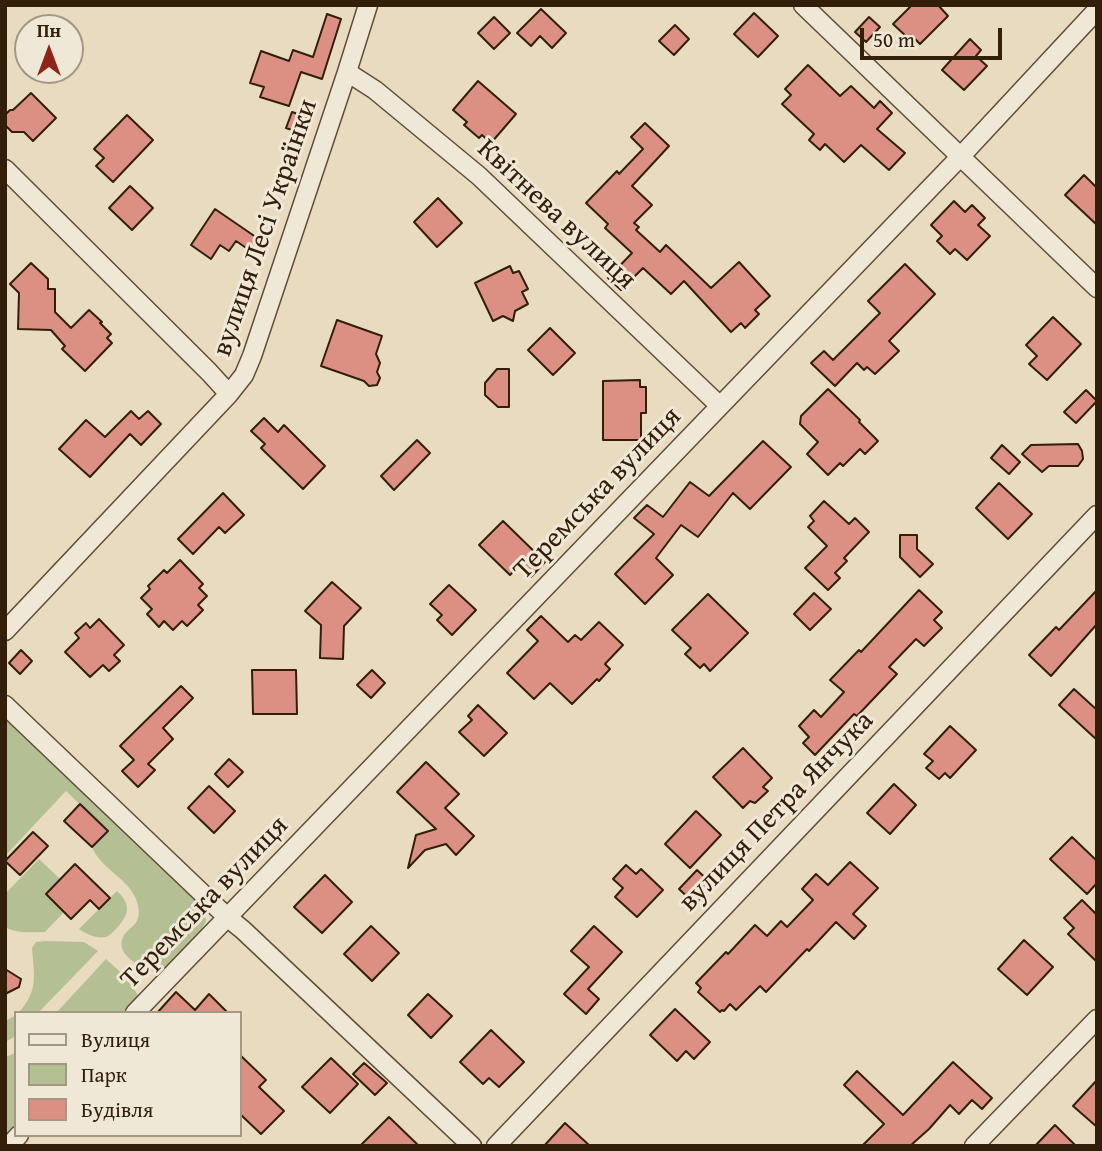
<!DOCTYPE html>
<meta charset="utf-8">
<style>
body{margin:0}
#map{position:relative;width:1102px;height:1151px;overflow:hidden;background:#e8dbc0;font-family:"Gentium Book Plus",serif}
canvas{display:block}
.frame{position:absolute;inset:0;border:7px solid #321e09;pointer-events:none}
.legend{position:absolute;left:14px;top:1011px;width:228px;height:126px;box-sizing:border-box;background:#f0e8d6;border:2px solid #a49784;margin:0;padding:9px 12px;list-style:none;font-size:21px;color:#321e09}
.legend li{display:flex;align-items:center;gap:14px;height:35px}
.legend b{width:35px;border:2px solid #a49784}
.north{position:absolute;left:14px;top:14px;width:70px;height:70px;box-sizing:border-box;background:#f0e8d6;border:2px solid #a49784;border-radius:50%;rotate:0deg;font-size:19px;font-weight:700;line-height:28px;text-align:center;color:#321e09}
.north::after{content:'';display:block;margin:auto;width:24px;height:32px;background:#8f2418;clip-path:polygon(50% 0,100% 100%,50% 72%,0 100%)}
.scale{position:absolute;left:860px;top:28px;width:142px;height:32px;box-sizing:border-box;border:4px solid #321e09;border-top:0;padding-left:9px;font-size:21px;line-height:24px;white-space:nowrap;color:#321e09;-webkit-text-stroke:5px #f0e8d6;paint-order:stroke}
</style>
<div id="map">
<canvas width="1102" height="1151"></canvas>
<div class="frame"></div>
<ul class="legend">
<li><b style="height:9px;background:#f0e8d6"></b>Вулиця</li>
<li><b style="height:19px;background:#b4c093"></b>Парк</li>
<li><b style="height:19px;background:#dc9084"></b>Будівля</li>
</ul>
<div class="north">Пн</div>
<div class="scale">50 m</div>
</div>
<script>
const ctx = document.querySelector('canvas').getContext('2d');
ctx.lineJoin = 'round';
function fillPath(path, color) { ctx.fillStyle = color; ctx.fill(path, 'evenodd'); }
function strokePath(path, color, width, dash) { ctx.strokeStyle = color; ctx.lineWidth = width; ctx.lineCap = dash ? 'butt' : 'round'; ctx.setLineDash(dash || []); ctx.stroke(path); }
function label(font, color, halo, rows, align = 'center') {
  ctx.font = font + ' "Gentium Book Plus",serif'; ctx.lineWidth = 6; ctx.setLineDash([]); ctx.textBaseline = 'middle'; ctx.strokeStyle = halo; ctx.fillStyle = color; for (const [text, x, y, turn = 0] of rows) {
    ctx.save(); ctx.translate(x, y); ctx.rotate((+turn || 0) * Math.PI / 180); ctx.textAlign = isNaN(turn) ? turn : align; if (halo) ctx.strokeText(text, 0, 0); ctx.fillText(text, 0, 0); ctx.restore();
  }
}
fillPath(new Path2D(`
 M5,718L203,907L206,921L202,929L160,974C145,969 112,956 124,935C128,929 136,926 138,918C140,911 138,903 135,897C126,877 100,868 92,847L108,831L66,791L5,856Z
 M39,859L60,879L46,894L64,912L45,932C31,932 17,934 5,927V894Z
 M117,891C133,906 128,916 115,930C112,933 110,935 106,937C98,939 85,934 79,929Z
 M45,941L84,942L98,951L38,1013H18C39,991 34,975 32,948L36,942Z
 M106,959L127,978L139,997L123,1013H56Z
 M16,1015V1036L5,1042V1021Z
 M16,1053V1128L11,1133L5,1135V1057Z`), '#b4c093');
const building = new Path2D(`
 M912,5H938L948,16L920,44L911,35L908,38L893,24Z
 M541,9L566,33L552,48L540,36L531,46L517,33Z
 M754,13L778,36L758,57L734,34Z
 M327,14L341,19L322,79L301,72L289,106L260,97L264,87L250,83L261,51L289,61L293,50L313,57Z
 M494,17L510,33L494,49L478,33Z
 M869,17L880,27L866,42L855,32Z
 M675,25L689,39L674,55L659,41Z
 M970,39L981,50L976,56L987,66L964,90L942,70Z
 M808,65L840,96L851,86L874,108L880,101L892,113L877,129L905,153L889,170L861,145L844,162L825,144L820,150L809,140L814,134L782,104L791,95L785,89Z
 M478,81L516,114L491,143L482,135L479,138L464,125L467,122L453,110Z
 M31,93L56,118L33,141L24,132H12L6,126L5,122V115L10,110H13Z
 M292,112L307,117L301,133L286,128Z
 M127,115L153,140L113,182L96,166L104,158L94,149Z
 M645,123L669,146L632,186L652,205L634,223L639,227L636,230L660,252L666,245L711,288L739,262L770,296L755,310L759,314L745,328L741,323L731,332L684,281L671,294L643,268L621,290L608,278L632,253L605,228L608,224L586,203L617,171L619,174L643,149L631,137Z
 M1084,175L1097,188V225L1065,195Z
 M130,186L153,208L132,230L109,208Z
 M438,198L462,223L437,247L414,222Z
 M954,201L965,212L972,205L985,218L978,225L990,236L967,260L955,249L950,254L937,241L942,236L931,225Z
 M215,209L266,244L261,258L236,241L229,251L220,245L211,259L191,245Z
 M31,263L48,279V289H55V312L71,328L89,310L102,322L100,323L111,334L107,338L112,343L85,371L62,349L65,346L51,330L18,329L19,293L10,284Z
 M905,264L935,294L889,341L899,351L875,374L867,367L864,370L857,363L835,386L811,363L824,351L833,360L880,313L868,301Z
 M510,266L513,273L519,271L528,289L522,292L528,304L515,311L513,321L503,316L493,321L475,283Z
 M1053,317L1081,344L1047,380L1029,364L1037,356L1026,345Z
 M337,320L382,336L376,354L380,363L377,372L380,378L377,385L369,386L364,381L321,366Z
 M550,328L575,353L553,375L528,350Z
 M497,369H509V407H498L485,395V383Z
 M640,380V387H646V413H641V440H603V381Z
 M828,389L860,420L859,422L878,441L865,454L860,449L843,466L840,463L828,475L807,454L818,442L800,424L801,416Z
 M1086,390L1097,401L1076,423L1064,412Z
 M131,411L139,419L148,411L161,424L141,445L130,434L90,477L59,449L86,420L105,437Z
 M264,418L278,432L284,425L325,466L303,489L261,448L265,444L251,431Z
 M417,440L430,453L394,490L381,476Z
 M763,441L791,467L750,509L733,493L698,537L681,525L656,558L673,575L645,604L615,574L654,534L634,518L647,505L663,517L690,482L709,496Z
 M1078,444L1082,451L1083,459L1078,466H1049L1042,472L1022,454L1031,445Z
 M1002,445L1020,462L1009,474L991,458Z
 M999,483L1032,514L1008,539L976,508Z
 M223,493L244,515L225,533L219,527L193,554L178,539Z
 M824,501L849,524L855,518L869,532L844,558L847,561L835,573L840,578L828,590L805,568L827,546L808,527L814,521L810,516Z
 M503,521L545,562L531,577L519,566L510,575L479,545Z
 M900,535H917V549L933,564L920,577L900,557Z
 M180,560L203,584L199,588L207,596L198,605L203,610L187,626L182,621L173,630L164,621L159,627L147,614L152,609L141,598L150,589L148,586L164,570L167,573Z
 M332,582L361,608L344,626L343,659L320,658L321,625L305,611Z
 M449,585L476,610L452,635L437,620L442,615L430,604Z
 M919,590L942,612L934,620L942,628L924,646L916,639L889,667L897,674L857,716L854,714L815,755L803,743L809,737L799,726L814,710L821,717L844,692L830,680L859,650L861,652Z
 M1097,590V624L1051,676L1029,655L1056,627L1059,630Z
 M814,593L831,609L810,630L794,614Z
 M708,594L748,633L710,671L704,664L700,668L685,654L691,648L672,630Z
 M541,616L568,642L575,635L581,640L599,622L623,645L605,664L610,669L599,681L597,679L572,704L550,683L534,699L507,673L538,641L527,630Z
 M99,619L124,645L114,655L120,661L109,671L103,665L90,677L65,652L79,638L75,633L86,623L90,628Z
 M21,650L32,661L20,674L9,663Z
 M252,670H296L297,714H253Z
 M372,670L385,683L371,698L357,685Z
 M181,686L193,698L163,728L173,739L148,764L155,770L138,787L122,771L134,760L120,746Z
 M1074,689L1097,710V740L1059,705Z
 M478,705L507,733L484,756L459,732L472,720L468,716Z
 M950,726L976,750L950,778L945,773L939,779L926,768L933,761L924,754Z
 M743,748L772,778L763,787L768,791L755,803L750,801L743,808L713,777Z
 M229,759L243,772L228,787L215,774Z
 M426,762L459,794L445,808L474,836L456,855L446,844L425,850L408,868L416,835L436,829L397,792Z
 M894,784L916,805L890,834L867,813Z
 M209,786L235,811L214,833L188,808Z
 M80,804L108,831L92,847L64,821Z
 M696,811L721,835L690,868L665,844Z
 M33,832L48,846L20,875L5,861Z
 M1072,837L1097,861V883L1087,894L1050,859Z
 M850,862L878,888L853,914L866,926L854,939L836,922L809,951L807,949L766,992L760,986L736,1010L730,1004L724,1011L722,1010L720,1012L698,992L701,988L696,983L726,952L728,954L755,925L767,936L781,921L787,927L813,900L802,889L816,874L828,885Z
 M75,864L110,898L99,909L90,900L71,919L46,894Z
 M626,865L636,874L641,869L663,890L637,917L615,897L623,888L613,879Z
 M697,870L713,885L695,904L679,889Z
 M325,875L352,902L322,933L294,907Z
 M1082,900L1097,915V962L1068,934L1074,928L1064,918Z
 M371,926L399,953L372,981L344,954Z
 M594,926L622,952L588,989L599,999L586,1014L564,994L589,967L571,951Z
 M1024,940L1053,967L1027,995L998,969Z
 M5,969L21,979L19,987L5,994Z
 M176,992L195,1010L209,994L228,1013H157Z
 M428,994L452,1016L431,1038L408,1015Z
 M675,1009L710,1042L694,1059L686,1051L677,1061L650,1035Z
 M491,1030L524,1062L499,1087L489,1078L483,1084L460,1062Z
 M240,1055L266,1080L259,1087L284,1111L261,1134L240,1114Z
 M331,1058L358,1084L330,1113L302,1087Z
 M953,1062L992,1098L982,1109L972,1100L959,1114L950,1105L929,1129L910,1146H862L884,1124L844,1085L857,1071L903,1115Z
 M364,1063L387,1083L375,1095L353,1074Z
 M1097,1080V1127L1073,1106Z
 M389,1117L419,1146H360Z
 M565,1123L590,1146H544Z
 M1055,1125L1076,1146H1035Z`);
fillPath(building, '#dc9084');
strokePath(building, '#321e09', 2);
const street = new Path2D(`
 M803,5L1097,288
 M347,72L375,90L479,176L720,406
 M5,169L209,372L229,394
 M5,631L229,394L244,375L252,356L347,72L368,5
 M5,705L227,917L243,930L472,1146
 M135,1013L961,156L1097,10
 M9,1146L19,1135
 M496,1146L1097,515
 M974,1146L1097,1019`);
strokePath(street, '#604d37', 21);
strokePath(street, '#f0e8d6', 18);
label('28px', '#321e09', '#f0e8d6', [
 ["Квітнева вулиця",556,215,43],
 ["вулиця Лесі Українки",266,228,-71],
 ["Теремська вулиця",598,494,-46],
 ["вулиця Петра Янчука",777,812,-46],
 ["Теремська вулиця",205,903,-46]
]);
</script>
